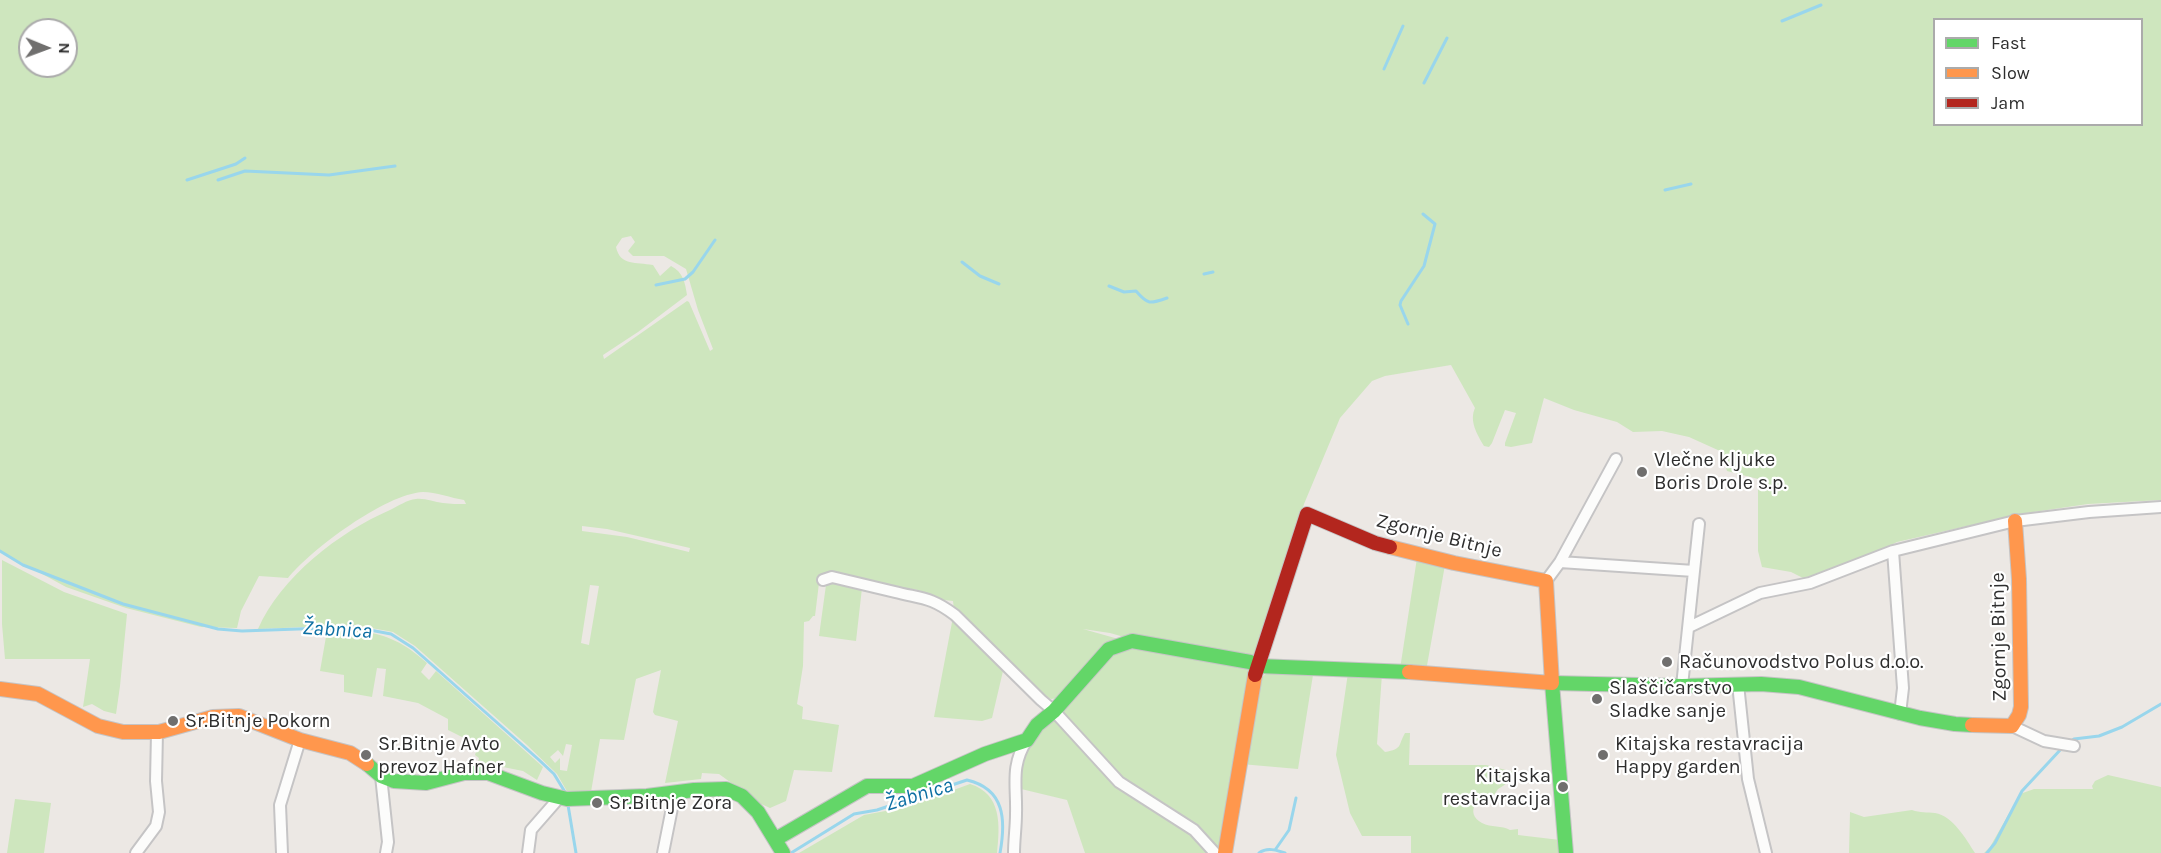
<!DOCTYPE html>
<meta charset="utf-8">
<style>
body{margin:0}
#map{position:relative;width:2161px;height:853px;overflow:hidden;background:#ece8e4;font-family:Karla,sans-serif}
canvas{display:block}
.legend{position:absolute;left:1933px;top:18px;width:210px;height:108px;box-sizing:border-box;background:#fff;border:2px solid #ababab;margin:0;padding:8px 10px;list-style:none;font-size:18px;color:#2e2e2e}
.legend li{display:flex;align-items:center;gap:12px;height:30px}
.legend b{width:30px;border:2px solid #ababab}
.north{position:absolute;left:18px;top:18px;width:60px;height:60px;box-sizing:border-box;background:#fff;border:2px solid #ababab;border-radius:50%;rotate:91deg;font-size:16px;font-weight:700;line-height:24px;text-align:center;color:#2e2e2e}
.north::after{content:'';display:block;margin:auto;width:21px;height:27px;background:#706f6e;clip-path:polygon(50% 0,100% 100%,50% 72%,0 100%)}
</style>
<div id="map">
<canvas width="2161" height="853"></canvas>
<ul class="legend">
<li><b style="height:8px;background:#63d668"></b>Fast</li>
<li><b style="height:8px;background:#ff974d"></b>Slow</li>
<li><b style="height:8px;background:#b3261e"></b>Jam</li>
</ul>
<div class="north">N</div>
</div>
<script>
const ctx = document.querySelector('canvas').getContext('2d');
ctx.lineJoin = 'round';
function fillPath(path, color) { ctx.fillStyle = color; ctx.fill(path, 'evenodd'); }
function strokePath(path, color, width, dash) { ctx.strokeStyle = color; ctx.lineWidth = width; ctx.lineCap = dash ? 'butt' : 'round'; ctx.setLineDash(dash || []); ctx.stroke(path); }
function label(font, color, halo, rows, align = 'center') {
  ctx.font = font + ' Karla,sans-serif'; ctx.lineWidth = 4.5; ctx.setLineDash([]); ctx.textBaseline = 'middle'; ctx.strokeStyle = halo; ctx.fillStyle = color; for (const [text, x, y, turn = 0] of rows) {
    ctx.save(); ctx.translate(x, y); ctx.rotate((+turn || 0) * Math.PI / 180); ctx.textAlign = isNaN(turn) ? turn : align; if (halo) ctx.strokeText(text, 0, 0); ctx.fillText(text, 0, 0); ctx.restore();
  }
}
fillPath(new Path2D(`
 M0,0H2161V500L2088,504L2020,514L1897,542L1853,564L1809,581L1791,572L1762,567L1758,551V479L1727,471L1720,451L1689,437L1662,431L1633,432L1617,422L1574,410L1544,398L1532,443L1511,447L1505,446V443L1516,413L1505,410L1492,443L1489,447L1484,446C1477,434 1469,421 1475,408L1451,365L1385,376L1372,381L1340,418L1304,504L1257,657L1131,639L1110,633L1083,629L1122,640L1059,698L1051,699L1039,692L954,610L953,601L944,600L918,590L866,582L849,577L819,583L815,616H813L809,621L804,622L803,666L797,704L803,707L802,719L839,725L832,772L794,770L786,801L770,808L759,803L719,774L702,773L701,779L665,783L678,721L655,715L653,712L661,670L636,679L624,740L600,739L591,792L568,793L557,774L527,745L415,646L393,632L355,625L258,629C281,577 339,532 390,510C398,506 407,500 416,499C425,498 434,502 443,503C450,504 458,504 466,504L464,500C451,498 436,492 423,492C385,494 312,549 288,578L259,576L241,611L237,628L201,627L126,608L66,587L0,551ZM1934,20H2142V124H1934ZM30,30H66V66H30ZM631,236L635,242L628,251L633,256H664L686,269L698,310L713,349L710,351L689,302L687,301L604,359L603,355L638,332L687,295C685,282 683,272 671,266L660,276L653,265C636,262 620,266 616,247L622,238ZM582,526L607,529L690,548L689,552L627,537L582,531ZM590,585L599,586L589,645L581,643ZM566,744L572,745L567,771L560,770V758L555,763L550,757L558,750L563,756Z
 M1417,558L1445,565L1426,671L1400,669Z
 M2,560L64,592L127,614L120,686L116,714L104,711L92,704L83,707L90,659H5L2,624Z
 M831,580L862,588L856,641L819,636L826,585Z
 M953,617L1003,671L992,718L982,721L934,717Z
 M358,630C390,636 403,642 427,663L421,672L429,680L436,671L543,767L537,780L523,771L478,762L479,758L475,755L478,745L448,730V719L418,703L383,696L386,669L377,668L372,697L344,692V675L320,671L327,631Z
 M1133,643L1253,666L1224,839L1217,851L1195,827L1136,786L1133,787L1118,776L1058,710L1110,651Z
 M1267,673L1313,675L1298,769L1241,764L1261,678Z
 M1348,673L1382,674L1377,744L1385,752C1403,749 1398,745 1405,733H1410L1409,765H1486L1518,773L1519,776L1498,789L1494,795C1477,795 1464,813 1482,823C1491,828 1502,825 1510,830L1518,829V835L1560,840V853H1411V836H1362L1350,813L1336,755Z
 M1054,716L1117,784L1180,825L1206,846V853H1085L1067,800L1017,788L1021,755Z
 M2108,775L2161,787V853H1984L1990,847L2020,794L2034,789H2093L2092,786L2095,781Z
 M970,784C1002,794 1000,825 997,853H799L864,815L907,807Z
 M15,799L51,803L44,853H7Z
 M1912,810C1920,813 1927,812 1935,813C1953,816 1966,839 1975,853H1849L1850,812L1864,817Z`), '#cee6be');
strokePath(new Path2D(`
 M1782,21L1821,5
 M1384,69L1403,26
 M1424,83L1447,38
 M187,180L236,164L245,158
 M218,180L245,171L329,175L395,166
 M1665,190L1691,184
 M962,262L980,276L999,284
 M1204,274L1213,272
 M656,285L685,279L693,272L715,240
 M1109,286L1124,292L1136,291C1148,305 1150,304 1167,298
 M1408,324L1400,305L1401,301L1424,266L1435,224L1423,214
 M0,551L23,565L123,604L218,629L242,631L354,627L391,634L413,648L538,759L554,774L565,792
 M2070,742L2074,739L2099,736L2122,727L2161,704
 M568,805L576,853
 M1275,850L1289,830L1296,798
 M791,853L854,814L877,810L967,780C1005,789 1006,820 1000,853
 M1259,853C1267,847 1276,850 1285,853
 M1987,853L1995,843L2022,791L2062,748`), '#99d6ec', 3);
const street = new Path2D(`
 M1893,551L1903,688L1900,714
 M1560,562L1694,571L1682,686
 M1694,571L1699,524
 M823,580L832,577C853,582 874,587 895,592C923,599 931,597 955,615L1041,700L1054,711L1119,782L1194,830L1215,853
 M1546,581L1560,562L1616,459
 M1689,627L1760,593L1810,583L1893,551L2015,521L2089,512L2161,507
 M1738,684L1748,779L1766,853
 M2012,726L2044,741L2074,746
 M381,776L388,842L386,853
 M136,853L156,826L159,812L156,781L157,733
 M282,853L280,805L300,740
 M528,853L531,830L559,798
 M663,853L672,808L671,793
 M1014,853C1014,840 1016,827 1016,814C1017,786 1010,766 1027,740`);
const fast = new Path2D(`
 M367,764L381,776L394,781L426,783L464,773H488L542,793L567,799L647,796L694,790L726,789L742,796L758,812L783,853
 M776,839L867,786H913L985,754L1027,740L1037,725L1054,711L1109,649L1132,641L1250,662L1258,666L1409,672
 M1566,853L1552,683L1682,686L1761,684L1799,687L1920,718L1955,724L1972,725`);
const slow = new Path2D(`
 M1390,547L1454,563L1546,581L1552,683L1409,672
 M0,689L38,694L98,726L123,732H159L213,717L239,716L300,740L350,753L367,764
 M1972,725L2012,726L2019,715L2021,707L2019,579L2015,521
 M1225,853L1255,675`);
const jam = new Path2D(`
 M1255,675L1307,514L1375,543L1390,547`);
strokePath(street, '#c5c4c5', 14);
strokePath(fast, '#c5c4c5', 16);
strokePath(slow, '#c5c4c5', 16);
strokePath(jam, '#c5c4c5', 16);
strokePath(street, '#fcfcfb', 10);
strokePath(fast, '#63d668', 14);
strokePath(slow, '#ff974d', 14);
strokePath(jam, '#b3261e', 14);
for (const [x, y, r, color] of [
 [1642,472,6,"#706f6e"],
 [1667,662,6,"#706f6e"],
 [1597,699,6,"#706f6e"],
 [173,721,6,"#706f6e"],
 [366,755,6,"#706f6e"],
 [1603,755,6,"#706f6e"],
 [1563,787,6,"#706f6e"],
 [597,803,6,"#706f6e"]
]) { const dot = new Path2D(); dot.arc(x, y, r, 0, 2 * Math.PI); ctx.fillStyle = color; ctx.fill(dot); strokePath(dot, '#fff', 2); }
label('20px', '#2e2e2e', '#fff', [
 ["Vlečne kljuke",1654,460],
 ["Boris Drole s.p.",1654,483],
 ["Računovodstvo Polus d.o.o.",1679,662],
 ["Slaščičarstvo",1609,688],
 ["Sladke sanje",1609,711],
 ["Sr.Bitnje Pokorn",185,721],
 ["Sr.Bitnje Avto",378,744],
 ["prevoz Hafner",378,767],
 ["Kitajska restavracija",1615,744],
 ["Happy garden",1615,767],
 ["Kitajska",1551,776,"right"],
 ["restavracija",1551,799,"right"],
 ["Sr.Bitnje Zora",609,803]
], 'left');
label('20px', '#2e2e2e', '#fff', [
 ["Zgornje Bitnje",1439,536,14],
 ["Zgornje Bitnje",1999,637,-91]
]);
label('italic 21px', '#0d6fa3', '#fff', [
 ["Žabnica",337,630,3],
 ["Žabnica",919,795,-17]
]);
</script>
